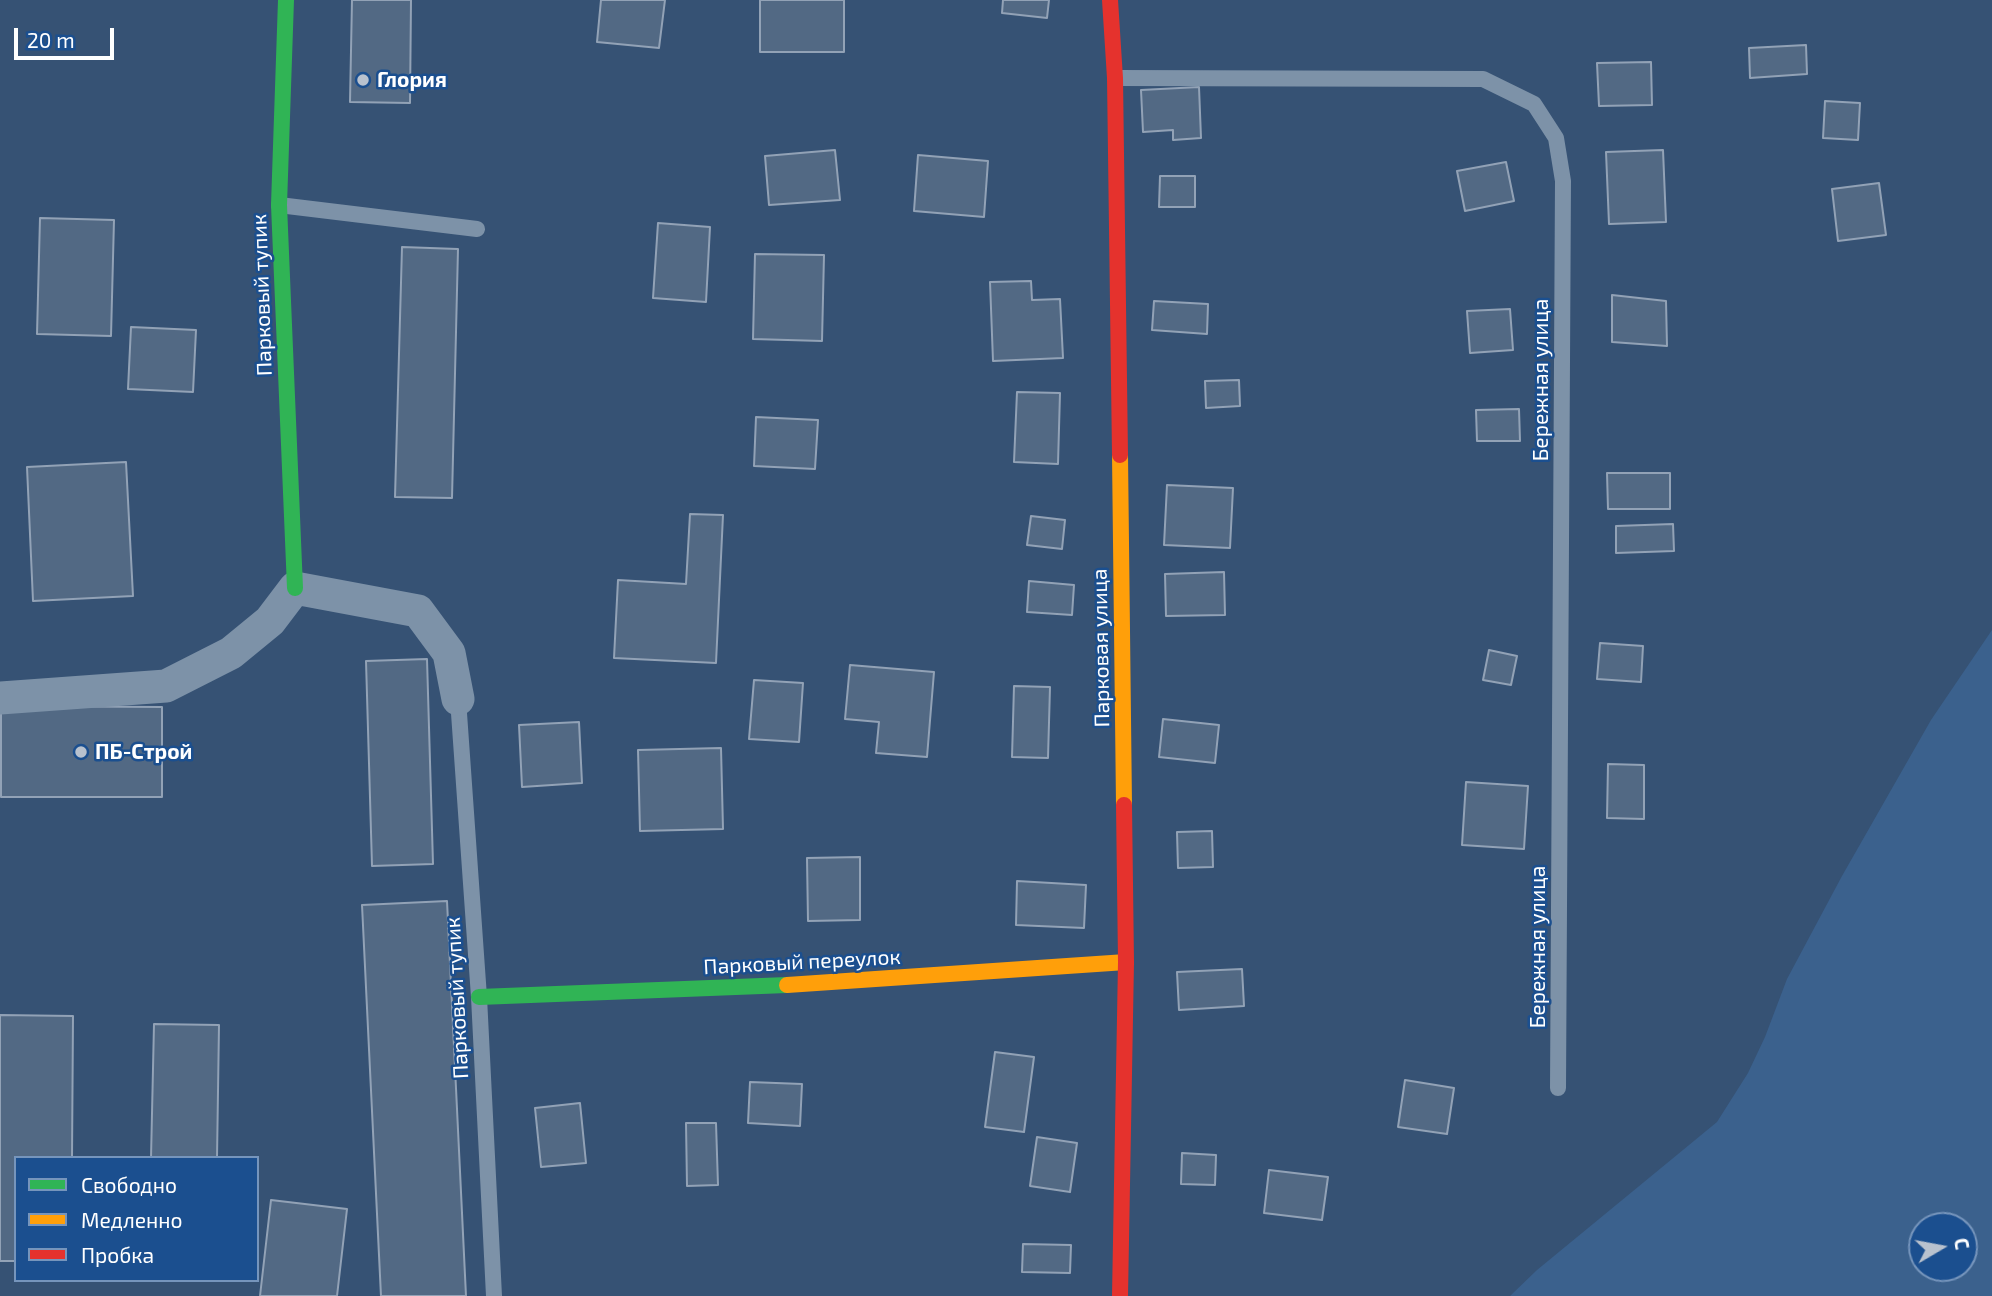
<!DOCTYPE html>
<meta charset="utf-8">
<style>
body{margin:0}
#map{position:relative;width:1992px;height:1296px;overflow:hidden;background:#365274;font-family:"Exo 2",sans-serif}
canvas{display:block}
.legend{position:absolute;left:14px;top:1156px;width:245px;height:126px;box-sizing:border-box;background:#1b4f8f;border:2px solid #7695bc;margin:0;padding:9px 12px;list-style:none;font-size:21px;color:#fff}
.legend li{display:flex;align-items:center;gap:14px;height:35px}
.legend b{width:35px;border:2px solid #7695bc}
.north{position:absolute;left:1908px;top:1212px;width:70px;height:70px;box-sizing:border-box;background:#1b4f8f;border:2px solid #7695bc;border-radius:50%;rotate:80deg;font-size:19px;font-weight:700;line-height:28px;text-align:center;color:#fff}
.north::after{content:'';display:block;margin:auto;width:24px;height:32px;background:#b9c2ce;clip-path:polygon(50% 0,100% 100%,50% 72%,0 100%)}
.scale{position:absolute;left:14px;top:28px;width:100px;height:32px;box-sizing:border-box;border:4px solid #fff;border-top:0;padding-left:9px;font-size:21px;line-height:24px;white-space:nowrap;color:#fff;-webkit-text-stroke:5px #1b4f8f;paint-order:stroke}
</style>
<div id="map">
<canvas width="1992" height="1296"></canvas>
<ul class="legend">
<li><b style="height:9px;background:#30b455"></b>Свободно</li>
<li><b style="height:9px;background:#ff9f0a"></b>Медленно</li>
<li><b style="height:9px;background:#e5322d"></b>Пробка</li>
</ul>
<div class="north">С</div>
<div class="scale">20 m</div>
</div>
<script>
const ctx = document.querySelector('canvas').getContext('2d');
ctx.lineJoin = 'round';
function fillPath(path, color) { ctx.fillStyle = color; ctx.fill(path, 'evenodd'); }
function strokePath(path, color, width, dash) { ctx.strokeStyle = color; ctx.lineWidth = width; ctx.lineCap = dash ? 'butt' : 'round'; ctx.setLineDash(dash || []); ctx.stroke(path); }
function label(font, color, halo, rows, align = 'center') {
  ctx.font = font + ' "Exo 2",sans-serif'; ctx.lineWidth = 5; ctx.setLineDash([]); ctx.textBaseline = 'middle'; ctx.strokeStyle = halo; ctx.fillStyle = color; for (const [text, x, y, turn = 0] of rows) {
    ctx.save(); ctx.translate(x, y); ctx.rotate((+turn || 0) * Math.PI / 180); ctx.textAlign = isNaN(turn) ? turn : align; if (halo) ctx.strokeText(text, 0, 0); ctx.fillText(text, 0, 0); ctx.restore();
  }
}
fillPath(new Path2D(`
 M1992,630V1296H1510L1537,1270L1717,1122L1748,1073L1765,1037L1787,979L1842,876L1931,720ZM1922,1226H1964V1268H1922Z`), '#3b618d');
const building = new Path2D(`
 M352,0H411L410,103L350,102Z
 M601,0H665L659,48L597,42Z
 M760,0H844V52H760Z
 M1003,0H1049L1047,18L1002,13Z
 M1806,45L1807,74L1750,78L1749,48Z
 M1651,62L1652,105L1599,106L1597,63Z
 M1199,87L1201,138L1173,140V130L1143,132L1141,90Z
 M1825,101L1860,103L1858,140L1823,138Z
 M835,150L840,200L769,205L765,156Z
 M1663,150L1666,222L1609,224L1606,152Z
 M918,155L988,161L984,217L914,211Z
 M1506,162L1514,201L1465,211L1457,171Z
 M1160,176H1195V207H1159Z
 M1879,183L1886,235L1838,241L1832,189Z
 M40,218L114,220L111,336L37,334Z
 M658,223L710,227L706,302L653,298Z
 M402,247L458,249L452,498L395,497Z
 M755,254L824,255L822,341L753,339Z
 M1031,281L1032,300L1060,299L1063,358L993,361L990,282Z
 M1612,295L1666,301L1667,346L1612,342Z
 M1154,301L1208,304L1207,334L1152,330Z
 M1510,309L1513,350L1470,353L1467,311Z
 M131,327L196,330L193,392L128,389Z
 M1239,380L1240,406L1206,408L1205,381Z
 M1017,392L1060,393L1058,464L1014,462Z
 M1519,409L1520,441H1477L1476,410Z
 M756,417L818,420L815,469L754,466Z
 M126,462L133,596L33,601L27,467Z
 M1607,473H1670V509H1608Z
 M1167,485L1233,488L1230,548L1164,545Z
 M690,514L723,515L716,663L614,658L618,580L686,584Z
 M1031,516L1065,520L1062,549L1027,545Z
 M1673,524L1674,551L1616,553V526Z
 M1224,572L1225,615L1166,616L1165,574Z
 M1029,581L1074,585L1072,615L1027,612Z
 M1600,643L1643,646L1641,682L1597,679Z
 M1489,650L1517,656L1511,685L1483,680Z
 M427,659L433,864L372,866L366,661Z
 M850,665L934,672L927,757L876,753L879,722L845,719Z
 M754,680L803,683L799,742L749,739Z
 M1014,686L1050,687L1048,758L1012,757Z
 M1,706L162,707V797H1Z
 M1163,719L1219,725L1215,763L1159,757Z
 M579,722L582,783L522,787L519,725Z
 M721,748L723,829L640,831L638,750Z
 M1608,764L1644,765V819L1607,818Z
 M1466,782L1528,786L1524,849L1462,845Z
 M1212,831L1213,867L1178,868L1177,832Z
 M860,857V920L808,921L807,858Z
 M1017,881L1086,885L1084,928L1016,925Z
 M447,901L466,1296H381L362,905Z
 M1242,969L1244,1006L1179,1010L1177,972Z
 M0,1015L73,1016L72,1158H16V1261H0Z
 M154,1024L219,1025L217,1158H151Z
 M995,1052L1034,1057L1024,1132L985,1127Z
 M1405,1080L1454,1088L1447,1134L1398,1127Z
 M750,1082L802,1084L800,1126L748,1123Z
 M580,1103L586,1163L541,1167L535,1108Z
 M686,1123H716L718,1185L687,1186Z
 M1037,1137L1077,1143L1070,1192L1030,1186Z
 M1182,1153L1216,1155L1215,1185L1181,1184Z
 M1269,1170L1328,1177L1322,1220L1264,1213Z
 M271,1200L347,1209L337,1296H260Z
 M1023,1244L1071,1245L1070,1273L1022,1272Z`);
fillPath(building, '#526984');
strokePath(building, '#92a2b6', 2);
strokePath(new Path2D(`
 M1115,78L1483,79L1534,104L1556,138L1563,181L1558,1088
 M279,205L477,229
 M458,699L479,997L494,1296`), '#7d92a8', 16);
strokePath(new Path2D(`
 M0,698L166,686L231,653L270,621L295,588L418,611L449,653L458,699`), '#7d92a8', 33);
strokePath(new Path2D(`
 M286,0L279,205L295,588
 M479,997L787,985`), '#30b455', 16);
strokePath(new Path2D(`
 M1120,455L1124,805
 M787,985L1126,962`), '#ff9f0a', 16);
strokePath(new Path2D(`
 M1110,0L1115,78L1120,455
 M1120,1296L1126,962L1124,805`), '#e5322d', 16);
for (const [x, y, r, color] of [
 [363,80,7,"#b9c2ce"],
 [81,752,7,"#b9c2ce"]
]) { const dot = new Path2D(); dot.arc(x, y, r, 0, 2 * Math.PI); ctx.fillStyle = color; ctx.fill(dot); strokePath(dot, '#1b4f8f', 2.5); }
label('bold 21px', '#fff', '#1b4f8f', [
 ["Глория",377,80],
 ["ПБ-Строй",95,752]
], 'left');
label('21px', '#fff', '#1b4f8f', [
 ["Парковый тупик",262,295,-92],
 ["Бережная улица",1541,380,-90],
 ["Парковая улица",1101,648,-91],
 ["Бережная улица",1538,947,-90],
 ["Парковый переулок",802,962,-3],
 ["Парковый тупик",457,998,-93]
]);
</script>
